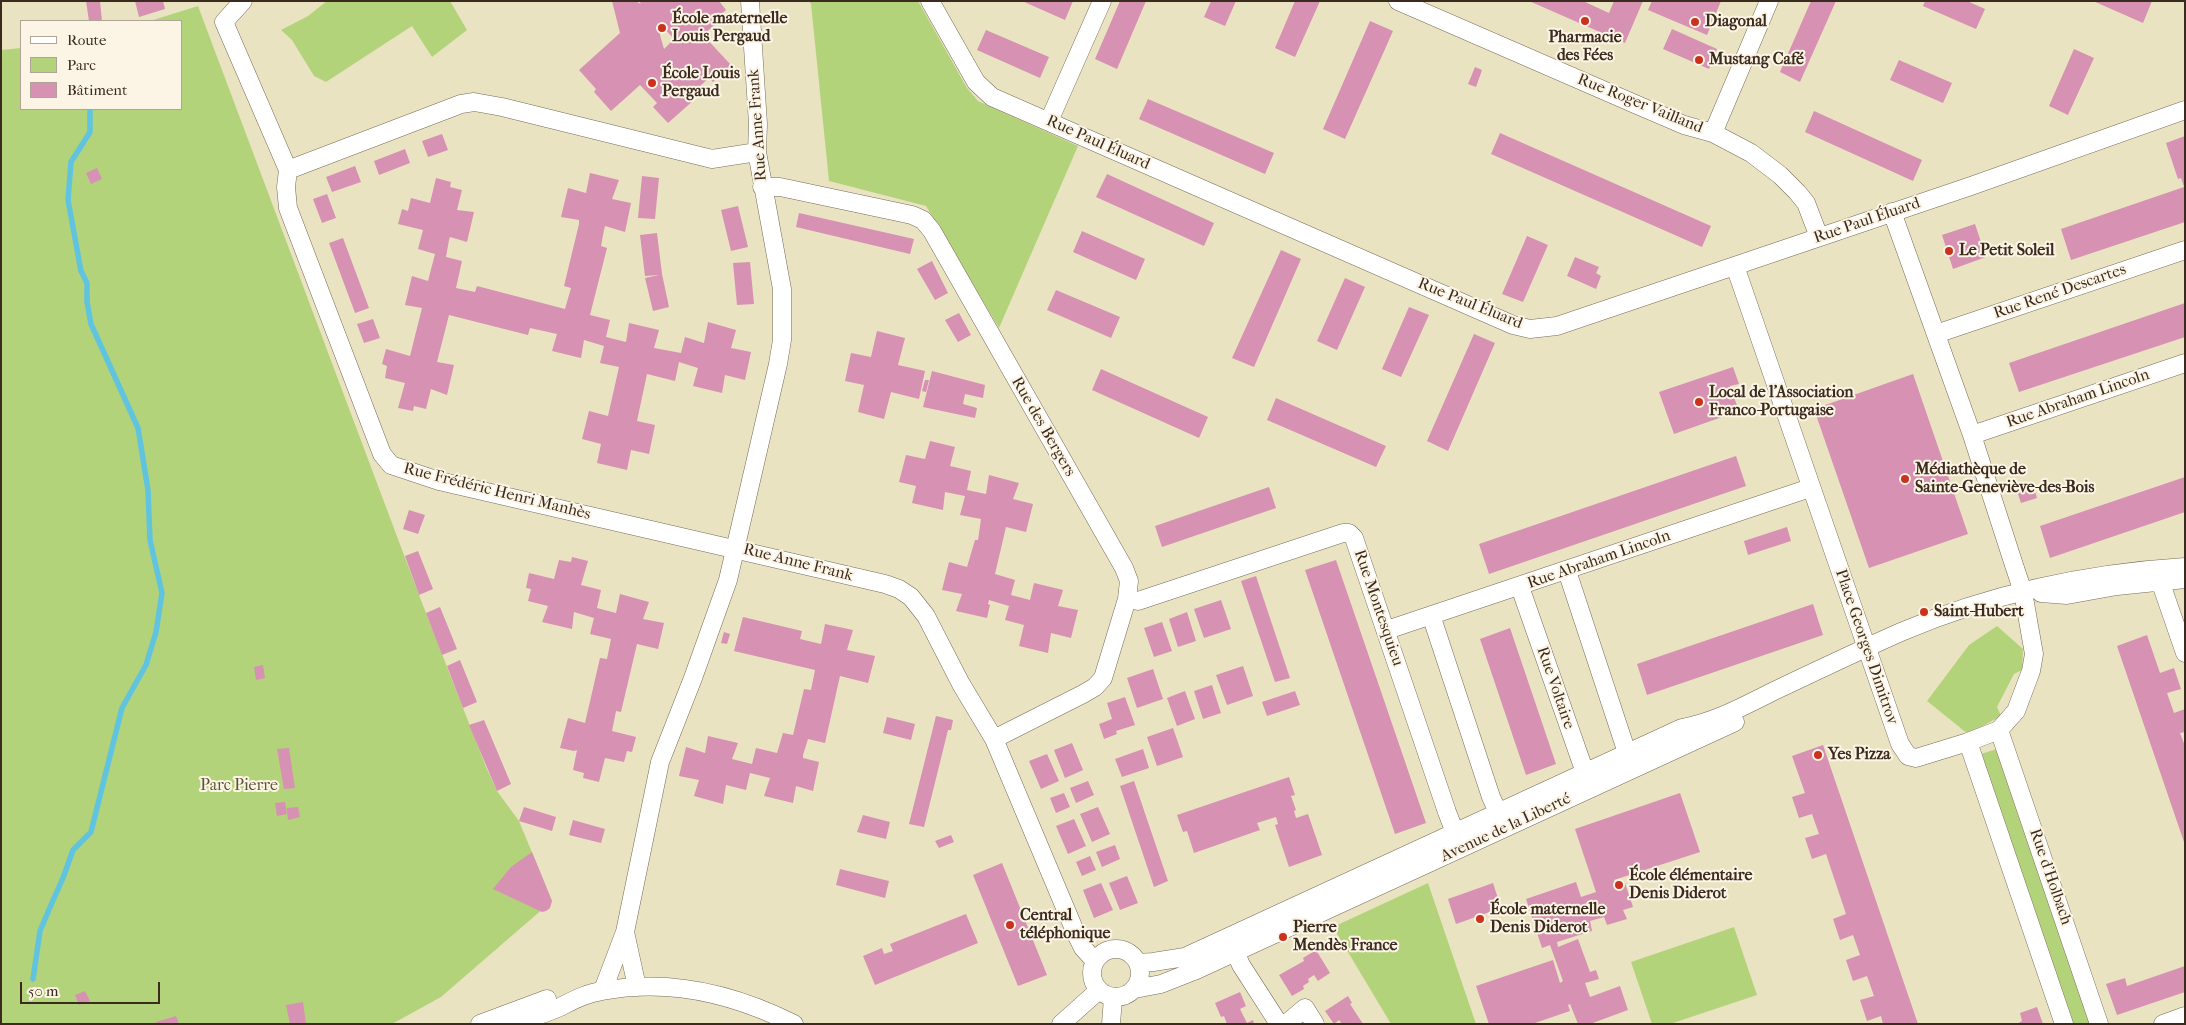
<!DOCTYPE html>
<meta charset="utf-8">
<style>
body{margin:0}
#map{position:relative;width:2186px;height:1025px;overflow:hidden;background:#eae3c2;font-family:"IM FELL French Canon",serif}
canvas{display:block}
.frame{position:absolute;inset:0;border:2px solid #3b2a1e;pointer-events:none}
.legend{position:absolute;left:20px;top:20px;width:162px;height:90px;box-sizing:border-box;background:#fcf5e5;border:1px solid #afa495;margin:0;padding:6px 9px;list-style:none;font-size:15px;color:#3b2a1e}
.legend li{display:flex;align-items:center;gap:10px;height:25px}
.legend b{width:25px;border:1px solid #afa495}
.scale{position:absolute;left:20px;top:982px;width:140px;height:22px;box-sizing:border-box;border:2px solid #3b2a1e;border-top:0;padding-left:6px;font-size:15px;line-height:18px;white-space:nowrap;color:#3b2a1e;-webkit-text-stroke:4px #fcf5e5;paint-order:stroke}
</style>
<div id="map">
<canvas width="2186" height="1025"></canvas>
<div class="frame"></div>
<ul class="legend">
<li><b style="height:6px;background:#fff"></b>Route</li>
<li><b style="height:14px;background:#b3d37b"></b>Parc</li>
<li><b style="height:14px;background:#d691b3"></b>Bâtiment</li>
</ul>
<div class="scale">50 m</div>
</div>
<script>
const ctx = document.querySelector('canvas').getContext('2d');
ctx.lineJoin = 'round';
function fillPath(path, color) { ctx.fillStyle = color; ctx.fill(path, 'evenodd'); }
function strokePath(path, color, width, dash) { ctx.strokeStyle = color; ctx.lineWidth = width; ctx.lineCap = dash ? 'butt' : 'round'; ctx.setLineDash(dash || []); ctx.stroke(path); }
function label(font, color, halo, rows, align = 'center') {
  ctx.font = font + ' "IM FELL French Canon",serif'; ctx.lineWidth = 4; ctx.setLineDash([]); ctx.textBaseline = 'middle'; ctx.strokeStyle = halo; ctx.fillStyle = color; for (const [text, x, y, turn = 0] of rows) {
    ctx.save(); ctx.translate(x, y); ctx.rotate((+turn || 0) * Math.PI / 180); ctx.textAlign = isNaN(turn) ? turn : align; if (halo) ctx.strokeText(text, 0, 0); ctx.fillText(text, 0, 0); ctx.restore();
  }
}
fillPath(new Path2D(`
 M327,1H450L467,30L432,57L412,26L326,82L314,76L292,40L281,30L308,16Z
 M809,1H918L967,88L978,101L1078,146L999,328L926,206L829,181L811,4Z
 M198,6L419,595L486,767L497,791L519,821L552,901L441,997L392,1024H1V50L21,48V109H181V21H150Z
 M1997,626L2023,649L2022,670L2014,674L1997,707L2001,716L1968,734L1927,701L1969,645Z
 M1997,749L2090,1024H2073L1981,754Z
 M1428,883L1476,1024H1391L1333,927Z
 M1734,927L1757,995L1670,1024H1652L1631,962Z`), '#b3d37b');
strokePath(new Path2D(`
 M33,979L40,931L51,905L63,878L73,850L91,832L122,708L146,665L156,632L162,593L150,540L148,490L138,428L91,324L87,302V283L81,271L68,200L71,162L90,132V109`), '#60c4de', 5.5);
fillPath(new Path2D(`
 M86,1H100L102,21H89Z
 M135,1H163L165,9L139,17Z
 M612,1H635L641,4L639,1H719L726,10L717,18L719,21L703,35L731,65L713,82L709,78L690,95L694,100L668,123L653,107L657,103L640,85L611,111L594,92L596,89L579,70L620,33ZM660,24L674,39L664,49L660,35Z
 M1022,1H1073L1065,20Z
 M1120,1H1146L1117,69L1095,59Z
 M1211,1H1236L1225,26L1204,17Z
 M1295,1H1320L1295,57L1275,48Z
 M1529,1H1583L1609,13L1614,1H1643L1625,43Z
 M1652,1H1721L1707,35L1648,10Z
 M1811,1H1836L1800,82L1780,72Z
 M1925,1H1967L1985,9L1976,29L1923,6Z
 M2093,1H2152L2143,23Z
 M1370,21L1393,31L1345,139L1323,129Z
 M1672,29L1717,49L1709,69L1663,49Z
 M986,30L1049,57L1040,78L977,50Z
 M2074,49L2094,58L2068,115L2049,106Z
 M1899,60L1952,83L1943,103L1890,80Z
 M1475,67L1482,70L1476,87L1468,84Z
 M1148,99L1274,153L1265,174L1139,119Z
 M1814,111L1922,160L1913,181L1805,132Z
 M1500,133L1711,226L1702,247L1491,154Z
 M442,134L448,150L428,157L422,141Z
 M2185,136V222L2071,260L2061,229L2184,187L2181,178L2178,179L2166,143Z
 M405,149L410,163L379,175L374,161Z
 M355,166L361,182L332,192L326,177Z
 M97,168L102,179L91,184L86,173Z
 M590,173L619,180L612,199L631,203L625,232L605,226L604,230L601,246L607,248L590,315L610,320L606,337L626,342L629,323L659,330L654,348L681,353L685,337L704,343L708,322L736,330L731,348L751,352L745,380L725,375L722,393L693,386L698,368L679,362L675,381L647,374L637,421L655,425L649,454L631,450L627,470L597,463L601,444L582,439L589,411L608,416L619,367L600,363L604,346L584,340L581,358L552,351L557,334L530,328L528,335L449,315L437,362L454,365L447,395L431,389L426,409L414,406L413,411L398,408L405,383L385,378L387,366L382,364L386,349L410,356L422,308L405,305L412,276L428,281L435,254L418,249L423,230L398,224L402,209L408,211L411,198L430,203L436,178L451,182L450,187L462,190L457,210L474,212L467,242L450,237L449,240L446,257L462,261L456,288L475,292L477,286L565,309L571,288L564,286L579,224V220L561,217L568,188L586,193Z
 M1107,174L1214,223L1204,246L1096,197Z
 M642,176L659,178L655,219L638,218Z
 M327,194L336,218L322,223L313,199Z
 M738,206L748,247L731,251L721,210Z
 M799,213L914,239L910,254L796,227Z
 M1975,224L1986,257L1953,269L1942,235Z
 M1082,231L1145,259L1136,280L1073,252Z
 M657,233L662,274L669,307L653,311L645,278L659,275L645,276L640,235Z
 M1527,236L1548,245L1523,302L1502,294Z
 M343,238L369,308L355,313L329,243Z
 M1281,250L1301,259L1254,367L1232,358Z
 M1575,257L1599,267L1596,273L1601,276L1596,289L1567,276Z
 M932,261L948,293L935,300L917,269Z
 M750,262L754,304L737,305L733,263Z
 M1345,278L1365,287L1337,350L1317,341Z
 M1056,290L1120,317L1111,338L1047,310Z
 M2185,303V337L2019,392L2009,363Z
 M1409,307L1429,315L1401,377L1382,369Z
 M959,313L971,335L958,342L945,320Z
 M373,319L380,338L364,343L357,324Z
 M877,331L905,338L898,365L925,371L919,399L891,392L884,419L858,412L864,385L845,381L851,353L871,357Z
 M1474,334L1495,343L1448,451L1427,441Z
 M1733,367L1739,384L1730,386L1739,411L1674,434L1659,392Z
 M1101,369L1208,417L1199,438L1092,390Z
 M932,371L985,385L983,398L965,394L963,404L977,408L975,418L923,407Z
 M1913,374L1968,534L1869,568L1814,409Z
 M925,380H929L926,392L922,391Z
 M1276,398L1386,446L1376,467L1267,420Z
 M930,441L955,447L950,466L971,471L967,490L986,494L989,475L1019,483L1013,499L1033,504L1026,532L1006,527L995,574L1015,580L1011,595L1030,600L1034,583L1063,590L1058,606L1078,610L1071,638L1051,633L1048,653L1019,646L1024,625L1005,620L1009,606L989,600L988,604L990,605L987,618L956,611L962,594L942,590L949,562L967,567L975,540H978L981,519L960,515L965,496L945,492L943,510L912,503L916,486L899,482L906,455L925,459Z
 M1736,456L1746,486L1489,574L1479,544Z
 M2185,477V512L2050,558L2040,526Z
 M2033,485L2037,498L2021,503L2017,491Z
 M1269,487L1276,508L1162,547L1155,526Z
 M409,510L425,515L418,534L403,529Z
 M1787,527L1791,541L1748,555L1744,541Z
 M418,551L433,589L419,595L405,556Z
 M572,557L588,561L581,585L601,590L597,608L616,613L620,594L649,602L643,619L664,623L658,649L637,644L621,712L616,711L612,731L636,737L632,752L627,751L624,762L605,758L599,782L583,778L584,773L573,770L577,750L574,751L560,748L568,718L585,723L600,658L607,659L611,639L590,634L594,618L574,612L572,629L542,622L548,606L528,601L531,589L526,588L529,573L554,579L559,560L571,562Z
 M1336,560L1426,823L1395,834L1305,570Z
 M1256,576L1290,678L1275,682L1241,581Z
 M1221,600L1231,629L1204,638L1194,609Z
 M1813,604L1823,635L1647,695L1637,664Z
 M440,607L457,649L442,655L426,613Z
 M1187,612L1196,641L1178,647L1169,619Z
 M743,617L802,631L800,639L821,644L825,624L853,630L847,650L875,656L868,683L840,676L825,743L808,739L803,755V758L819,762L813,791L796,786L793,803L764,796L770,778L750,773L746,790L726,785L723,804L694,796L699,780L679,776L686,747L705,753L708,736L738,743L732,759L752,764L756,748L777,753L783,733L793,735L804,689L811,690L815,670L734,651Z
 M1162,622L1172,651L1154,657L1144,628Z
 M1510,628L1556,764L1526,775L1480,639Z
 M724,632L730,634L727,644L721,643Z
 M2147,635L2160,673L2174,668L2181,689L2167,693L2174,713L2185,709V732L2180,733L2185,746V845L2117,646Z
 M460,660L477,702L463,708L447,666Z
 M263,665L265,678L256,680L254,667Z
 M1243,666L1253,696L1227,705L1216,675Z
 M1153,669L1163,699L1137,708L1127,678Z
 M1212,685L1221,713L1203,719L1194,691Z
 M1185,691L1195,719L1177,726L1167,698Z
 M1295,691L1300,705L1267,716L1262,702Z
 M1125,697L1135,725L1116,731L1117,734L1104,739L1099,724L1112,719L1107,703Z
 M936,716L953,720L951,730H948L924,827L909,824Z
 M887,717L915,724L911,740L883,733Z
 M484,720L511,784L497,791L469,725Z
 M1173,728L1183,757L1157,766L1147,737Z
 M1072,743L1083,770L1065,778L1054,750Z
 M1823,745L1890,942L1918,1024H1883L1881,1016L1867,1021L1860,1000L1874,996L1867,976L1853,981L1846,960L1860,955L1853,935L1840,940L1833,919L1846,914L1826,854L1812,859L1805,838L1819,834L1812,814L1799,818L1792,797L1805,793L1792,756Z
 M289,748L295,788L284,789L277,749Z
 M1143,749L1149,768L1122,777L1115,759Z
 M1047,754L1059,781L1041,789L1029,761Z
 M1289,777L1295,795L1291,796L1296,810L1294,811L1296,818L1308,814L1322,855L1289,867L1275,825L1278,824L1276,817L1257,823L1260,830L1194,853L1187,831L1183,832L1177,815Z
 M1088,781L1094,795L1076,803L1070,788Z
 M1134,781L1168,881L1154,887L1120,786Z
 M1064,793L1070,807L1056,813L1050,798Z
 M1680,793L1700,852L1614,880L1616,886L1625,883L1633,907L1623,910L1627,919L1607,925L1604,917L1590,921L1592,931L1557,942L1558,947L1578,939L1590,972L1596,970L1599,979L1585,983L1590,997L1620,986L1628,1010L1590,1024H1578L1570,1004L1568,1005L1570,1011L1532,1024H1489L1476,986L1553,960L1560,983L1563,981L1550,945L1542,948L1526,899L1576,882L1581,897L1596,892L1575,829Z
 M285,802L287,814L277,816L275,803Z
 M298,807L300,817L288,820L287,808Z
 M524,807L556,817L552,831L519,821Z
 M1098,807L1110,834L1092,842L1080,814Z
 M863,815L890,822L886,839L857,832Z
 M1074,819L1086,846L1068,854L1056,826Z
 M573,820L605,829L601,843L569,835Z
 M951,835L954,842L939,848L935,841Z
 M1115,845L1120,859L1102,867L1096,852Z
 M532,852L552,901L550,908L546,911L542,912L493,889L511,867Z
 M1090,856L1096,870L1082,876L1076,862Z
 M1002,863L1047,975L1018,986L973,875Z
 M840,869L889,881L885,898L836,885Z
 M1127,876L1138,903L1120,910L1109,883Z
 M1101,883L1113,910L1094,918L1083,890Z
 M1493,883L1501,908L1456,924L1448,899Z
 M966,914L978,943L875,985L863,956L882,948L884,954L893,951L890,944Z
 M1316,950L1330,973L1318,981L1314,975L1308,979L1309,982L1303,986L1304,989L1292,996L1279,975L1304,961L1303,958Z
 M2185,966V992L2117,1015L2106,984L2125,978L2127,986Z
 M85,991L90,1001L79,1005L75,995Z
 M1240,992L1246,1006L1240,1009L1247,1023L1253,1020L1254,1024H1227L1224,1016L1221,1017L1215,1003Z
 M1348,996L1352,1003L1350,1004L1363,1024H1342L1339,1020L1334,1024L1325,1011Z
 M303,1002L306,1024H290L286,1005Z
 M2037,1007L2043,1024H2017L2022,1021L2020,1013Z
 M176,1016L179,1024H157L156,1022Z`), '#d691b3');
const minor = new Path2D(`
 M243,1L224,22L288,170L286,187L288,208L382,454L391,465L439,481L885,584L899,589L911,597L926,616L961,684L994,739L1077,936L1083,948L1094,960
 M930,1L976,82L992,97L1513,325L1530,329L1557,326L1971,186L2185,110
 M1398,1L1635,104L1684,125L1713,133L1751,153L1780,175L1797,192L1806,203L1819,237
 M1049,121L1102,1
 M1713,133L1769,1
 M288,170L461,104L474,102L502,107L712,159L757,152
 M762,187H780L912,215L923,220L932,231L1124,568L1129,581L1127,599L1103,678L1095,687L1083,694L994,739
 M1735,266L1900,744L1908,756L1916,758L1968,742L1999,730L2016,711L2031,671L2034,654L2023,592L2014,565L1972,435L1892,212
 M1936,334L2185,250
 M1972,435L2185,363
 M1567,571L1631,765
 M2157,572L2185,653
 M1520,587L1589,784
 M2041,593L2067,595L2117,586L2185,579
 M1127,599L1138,601L1343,533H1349L1354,538L1447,812L1459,843
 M1431,615L1491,797L1503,823
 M1387,630L1810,488
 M1999,730L2099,1024
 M1968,742L2064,1024
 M625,932L637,987
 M1231,942L1241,965L1279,1024
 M1092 973a24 24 0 1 1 48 0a24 24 0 1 1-48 0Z
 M1138,963L1153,962L1185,957L1682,728C1715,722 1744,706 1774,691C1816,671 1858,651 1901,632C1990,594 2088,573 2185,567
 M1135,989L1161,984L1194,971L1735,722
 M603,990L625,932L660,762L693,678L728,580L778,364L782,340V289L757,152L758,124L750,1
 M480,1024L547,999
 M513,1024C528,1018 545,1014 560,1007C574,1000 587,993 602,991C669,978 734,994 794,1024
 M1061,1024L1098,991
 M1111,1024L1113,998
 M1286,1024L1305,1008L1315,1024
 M2163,1024L2185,1016`);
strokePath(minor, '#786b57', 19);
strokePath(minor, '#fff', 18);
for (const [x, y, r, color] of [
 [1585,21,5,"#c8321e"],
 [1695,22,5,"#c8321e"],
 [662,28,5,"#c8321e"],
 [1699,60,5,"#c8321e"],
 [652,83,5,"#c8321e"],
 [1949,251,5,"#c8321e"],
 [1699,402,5,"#c8321e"],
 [1905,479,5,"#c8321e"],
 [1924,612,5,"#c8321e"],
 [1818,755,5,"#c8321e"],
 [1619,885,5,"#c8321e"],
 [1480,919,5,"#c8321e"],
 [1010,925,5,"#c8321e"],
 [1283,937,5,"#c8321e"]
]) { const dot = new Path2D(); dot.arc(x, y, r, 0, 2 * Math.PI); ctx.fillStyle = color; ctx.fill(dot); strokePath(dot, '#fcf5e5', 2); }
label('bold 16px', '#3b2a1e', '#fcf5e5', [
 ["École maternelle",672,19],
 ["Louis Pergaud",672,37],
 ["Diagonal",1705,22],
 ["Pharmacie",1585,38,"center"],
 ["des Fées",1585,56,"center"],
 ["Mustang Café",1709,60],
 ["École Louis",662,74],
 ["Pergaud",662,92],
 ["Le Petit Soleil",1959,251],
 ["Local de l'Association",1709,393],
 ["Franco-Portugaise",1709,411],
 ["Médiathèque de",1915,470],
 ["Sainte-Geneviève-des-Bois",1915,488],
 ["Saint-Hubert",1934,612],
 ["Yes Pizza",1828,755],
 ["École élémentaire",1629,876],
 ["Denis Diderot",1629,894],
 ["École maternelle",1490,910],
 ["Denis Diderot",1490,928],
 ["Central",1020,916],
 ["téléphonique",1020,934],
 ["Pierre",1293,928],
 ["Mendès France",1293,946]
], 'left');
label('16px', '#3b2a1e', '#fcf5e5', [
 ["Rue Roger Vailland",1640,104,22],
 ["Rue Anne Frank",758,125,-94],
 ["Rue Paul Éluard",1098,143,24],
 ["Rue Paul Éluard",1867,221,-19],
 ["Rue René Descartes",2060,292,-19],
 ["Rue Paul Éluard",1470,304,22],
 ["Rue Abraham Lincoln",2078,399,-19],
 ["Rue des Bergers",1043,427,60],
 ["Rue Frédéric Henri Manhès",497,492,14],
 ["Rue Abraham Lincoln",1599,560,-19],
 ["Rue Anne Frank",798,563,14],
 ["Rue Montesquieu",1378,608,71],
 ["Place Georges Dimitrov",1866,647,71],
 ["Rue Voltaire",1555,688,71],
 ["Avenue de la Liberté",1506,828,-25],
 ["Rue d'Holbach",2050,877,71]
]);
label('16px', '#595435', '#fcf5e5', [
 ["Parc Pierre",239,786]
]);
</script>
